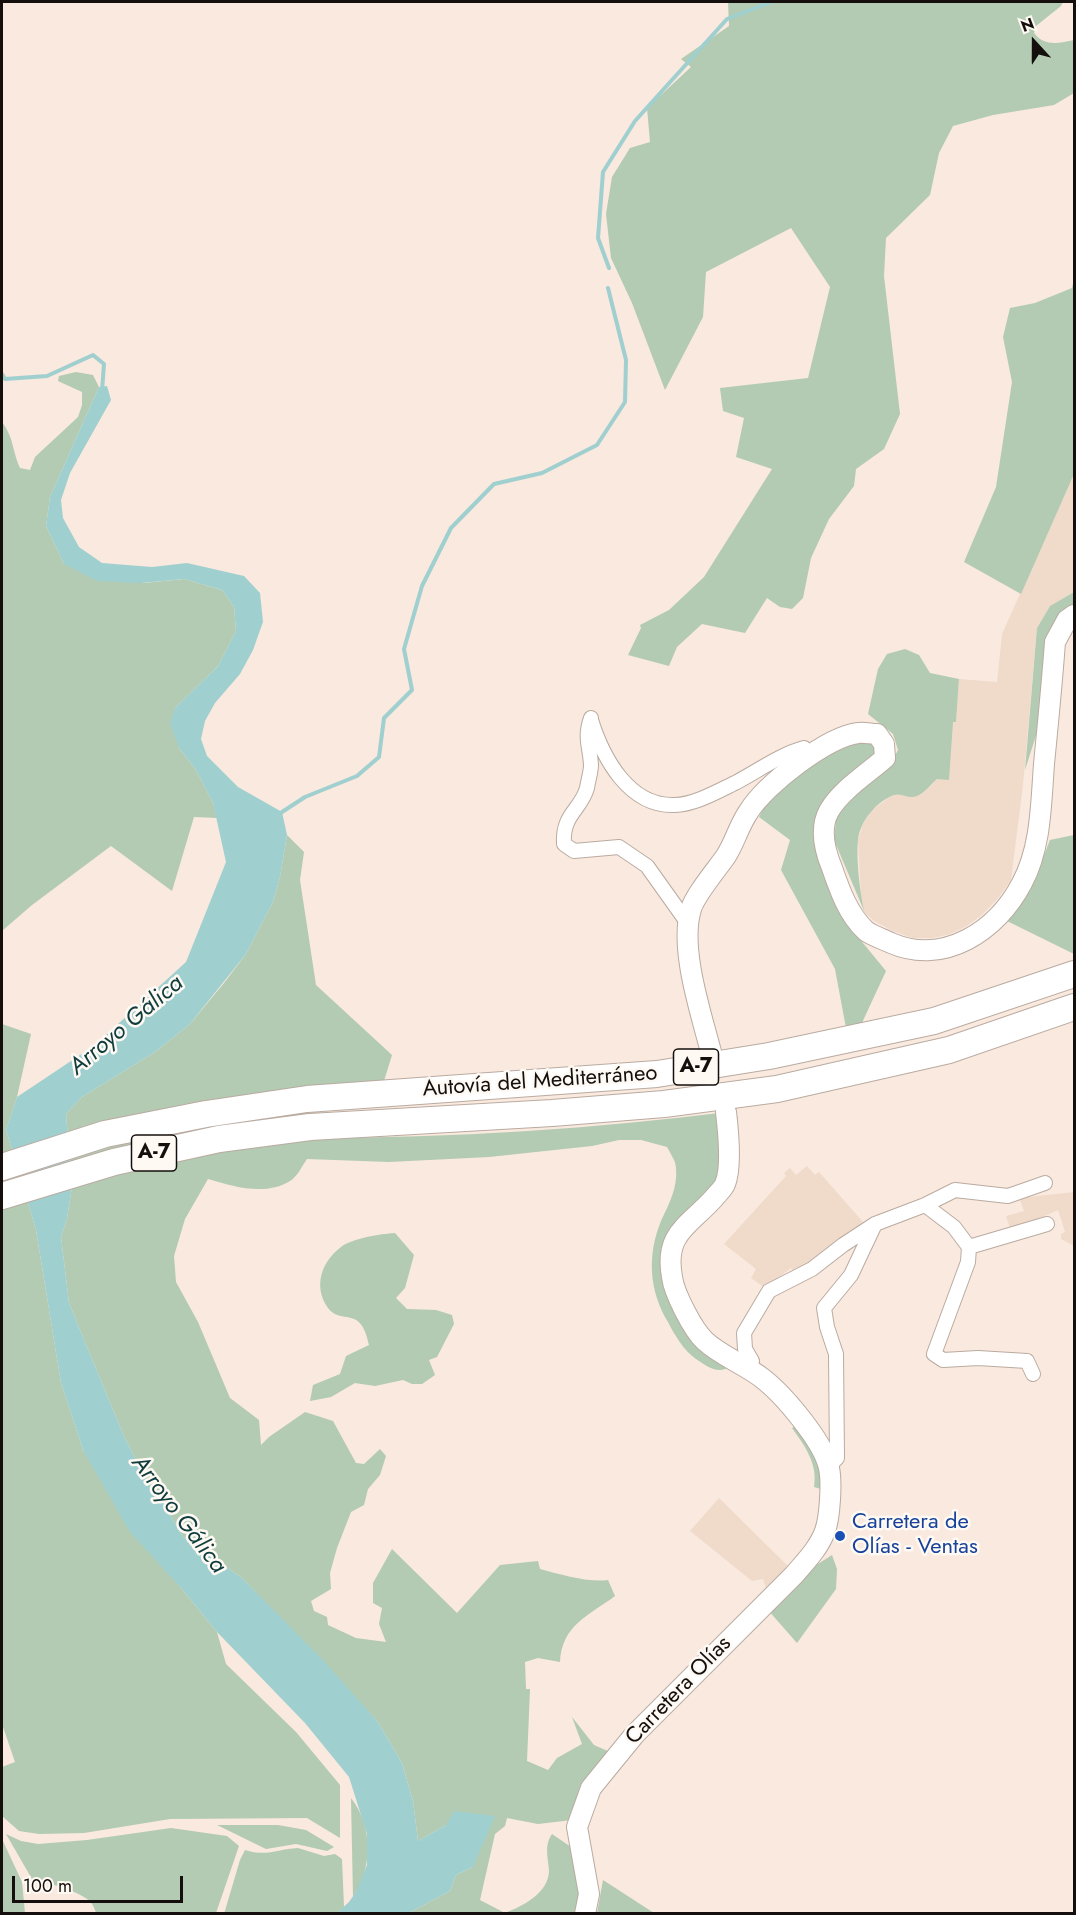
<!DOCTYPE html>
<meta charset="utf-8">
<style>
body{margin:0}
#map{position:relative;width:1076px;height:1915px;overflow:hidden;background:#f9e9de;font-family:Jost,sans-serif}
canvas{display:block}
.frame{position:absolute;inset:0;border:3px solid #140f0c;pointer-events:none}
.north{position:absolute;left:1004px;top:12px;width:60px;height:60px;-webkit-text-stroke:4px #fff9f4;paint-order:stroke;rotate:339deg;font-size:16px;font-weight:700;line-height:24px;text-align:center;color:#140f0c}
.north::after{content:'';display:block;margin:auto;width:21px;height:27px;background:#140f0c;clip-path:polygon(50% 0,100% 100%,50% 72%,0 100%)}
.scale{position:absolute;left:12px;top:1876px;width:171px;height:27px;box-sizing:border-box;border:3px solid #140f0c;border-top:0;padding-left:8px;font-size:18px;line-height:21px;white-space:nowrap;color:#140f0c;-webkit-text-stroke:4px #fff9f4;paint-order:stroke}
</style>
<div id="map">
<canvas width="1076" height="1915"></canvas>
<div class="frame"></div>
<div class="north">N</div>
<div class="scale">100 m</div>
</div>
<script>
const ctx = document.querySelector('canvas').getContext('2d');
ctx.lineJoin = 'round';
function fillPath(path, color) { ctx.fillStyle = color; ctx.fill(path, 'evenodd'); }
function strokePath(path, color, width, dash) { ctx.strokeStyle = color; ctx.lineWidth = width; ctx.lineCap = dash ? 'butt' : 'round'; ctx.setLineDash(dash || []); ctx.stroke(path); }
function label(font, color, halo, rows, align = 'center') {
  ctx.font = font + ' Jost,sans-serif'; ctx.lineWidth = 5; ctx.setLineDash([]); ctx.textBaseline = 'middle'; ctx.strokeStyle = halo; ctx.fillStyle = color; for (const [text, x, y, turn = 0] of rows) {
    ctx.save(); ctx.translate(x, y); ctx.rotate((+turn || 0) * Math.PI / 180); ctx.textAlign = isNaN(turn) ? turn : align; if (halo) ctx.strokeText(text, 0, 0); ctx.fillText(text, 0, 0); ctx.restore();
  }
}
fillPath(new Path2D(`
 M1074,474V592L1050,606L1037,628L1023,785L1011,880L999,897L983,914L967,926L950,934L933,938H912L891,930L874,921L865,913L861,898L858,840L863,824L872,810L891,796L898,794L913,797L922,794L937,779L953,722H956L959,679L997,682L1002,634Z
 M807,1166L815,1175L819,1172L863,1222L846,1240L798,1276L791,1268L765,1288L751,1278L756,1269L724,1244L786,1176L784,1173L790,1168L796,1175Z
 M1074,1192V1246L1061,1239V1234L1065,1232L1058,1210L1029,1223L1010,1228L1006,1216L1024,1211L1019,1198Z
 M719,1498L790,1568L766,1588L763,1579L752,1581L690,1531Z`), '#f0dbcb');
fillPath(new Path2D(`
 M728,2H1063L1061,6L1036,26L1034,33C1044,47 1060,43 1074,40V93L1054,105L993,115L953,126L939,153L930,195L886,238L884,276L900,414L884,449L856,469L854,486L829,519L811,558L803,598L792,609L780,607L767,598L745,633L702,624L677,647L669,666L628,655L641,628L640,625L669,610L704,577L772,469L736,457L744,418L723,411L720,388L808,378L830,287L791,228L706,272L703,317L665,390L632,303L611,258L606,214L612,177L630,148L650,142L647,108L691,67L681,59L729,26Z
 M1074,279V474L1021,594L964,562L996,487L1012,382L1003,337L1010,308L1035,303L1072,288Z
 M76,372L93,375L99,387L50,497L46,526L64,564L144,583L184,579L222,590L234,607L236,631L218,666L175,708L179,748L196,770L213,803L217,818L194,817L172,891L111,846L32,905L2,931V422C14,438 12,450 20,468L30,470L35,457L78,417L82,405V392L58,381L59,376Z
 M1074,592V606L1053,624L1040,723L1025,770L1037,628L1050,606Z
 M905,649L919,655L930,673L959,679L956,722H953L949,780L937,779C930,785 922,797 912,797C905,797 901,793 894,795C877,801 860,821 858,840C856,857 860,896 865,913L834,840L837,812L859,786L889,767L898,750L893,734L868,714L878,669L887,654Z
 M874,740L879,751L822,816L849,926L886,971L861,1025L846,1028L835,969L781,870L790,840L759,817L771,794L808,768L850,743Z
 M287,835L304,852L300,880L316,985L392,1055L384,1081L306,1089L311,1138C453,1138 595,1129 736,1111L738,1119L718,1124L722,1143L718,1181L662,1265L729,1367C718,1375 705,1365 696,1359C684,1351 674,1334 668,1322C649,1291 647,1255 661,1221C669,1204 678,1187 676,1168C676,1161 670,1153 667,1147L641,1140H619L592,1146L489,1157L389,1162L307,1159C302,1166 297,1177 290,1181C266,1196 234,1187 208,1179L185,1219L174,1256L176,1282L198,1322L230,1398L259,1420L261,1445L269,1437L305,1412L333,1421L356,1463L364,1464L380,1449L386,1456L380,1475L368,1489L364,1505L351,1512L337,1548L330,1573L331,1589L311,1601L314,1611L327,1617L328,1625L356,1638L386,1642L379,1624L382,1608L373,1603V1583L392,1549L457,1613L500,1565L538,1561L540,1569C559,1574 589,1583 608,1580L615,1596C588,1616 562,1625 560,1662L538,1658L525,1662L526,1689H530L527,1761L548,1770L557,1758L582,1744L572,1717L594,1745L610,1752C591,1774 575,1789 572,1820L538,1824L507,1818L505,1826L495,1834L480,1900L505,1913H409L450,1891L456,1875L473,1867L446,1825L418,1841L413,1801L402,1763L378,1722L242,1578L183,1537L164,1504L146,1480L123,1434L69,1303L61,1237L67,1219L72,1187L66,1114L82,1097L155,1052L189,1025L224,983L246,954L273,902L280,877Z
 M1074,835V954L1005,920L1030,891L1050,840Z
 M2,1024L31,1034L17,1097L6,1130L36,1230L61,1383L83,1450L180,1587L217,1632L226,1664L296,1732L340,1785V1838L307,1818L170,1819L84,1833L39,1834L19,1831L2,1816V1767L15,1762L2,1724Z
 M395,1233L414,1255L405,1288L396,1298L407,1309L436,1310L452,1315L454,1324L437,1357L429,1360L435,1375L422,1384H412L403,1380L375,1386L355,1383L331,1397L310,1401L313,1385L340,1374L346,1356L369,1345C361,1304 342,1326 328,1308C313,1287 321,1262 341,1247C353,1238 380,1234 395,1233Z
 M797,1425L821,1467V1489L814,1487C818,1464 805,1446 792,1428Z
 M832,1555L837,1569L836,1589L797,1643L768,1610L810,1569Z
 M351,1798C373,1826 373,1868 353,1897Z
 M217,1825H278L306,1830L334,1847L327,1851L296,1844L266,1849Z
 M171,1828L227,1836L239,1846L216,1913H96C95,1910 94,1907 92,1904C83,1891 47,1883 32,1879L6,1834L21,1841L38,1844L87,1840Z
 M552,1834L571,1847L582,1898L578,1913H505C523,1906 549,1893 549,1870C548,1856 544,1846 552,1834Z
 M2,1839L22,1882L25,1913H2Z
 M298,1848L324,1856L335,1854L342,1859L344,1907L337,1913L224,1914L240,1860L245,1850C266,1857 278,1849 298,1848Z
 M603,1880L654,1913H597Z`), '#b2cbb2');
fillPath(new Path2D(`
 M107,386L111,400L70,473L61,500L63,518L79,547L102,563L152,567L187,563L244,576L260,593L263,622L253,650L240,674L215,703L205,721L201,739L207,756L238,787L282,812L287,835L280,877L273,902L246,954L189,1025L155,1052L82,1097L66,1114L72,1187L67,1219L61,1237L69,1303L123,1434L146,1480L164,1504L183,1537L242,1578L324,1661L378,1722L402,1763L413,1801L418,1841L446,1825L454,1811L495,1816L473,1867L456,1875L450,1891L409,1913H337L349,1902L356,1892L367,1865V1834L349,1777L305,1723L217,1632L180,1587L130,1532L83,1450L61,1383L36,1230L6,1130L17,1097L95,1045L186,962L226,862L213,803L196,770L179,748L170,723L175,708L218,666L236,631L234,607L222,590L184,579L141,583L97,581L64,564L46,526L50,497L99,387Z`), '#a0cfcf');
strokePath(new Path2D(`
 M609,268L598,238L603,172L635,121L727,19L771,2
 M2,374L5,379L47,376L93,355L104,364L102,391
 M279,814L305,797L357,776L379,757L384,718L412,690L404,649L422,586L451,528L494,484L542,473L597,445L625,402L626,360L608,288`), '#a0cfcf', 4);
const minor = new Path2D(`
 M591,718C584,738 590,746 591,765C591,772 588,781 587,788C581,810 562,814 564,844L574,851L619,847L647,866L689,925
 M591,720C603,758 629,807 675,805C694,805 718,791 735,783C758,771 779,755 804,748L810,756
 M925,1205L954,1227L969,1247L1047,1224
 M969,1247L968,1262L934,1354L943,1360L978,1358L1027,1361L1033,1374
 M748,1369L752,1361L745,1349L744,1333L769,1291L812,1269L843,1245L875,1224L925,1205L955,1190L1008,1196L1045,1183
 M829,1466L837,1458L836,1354L827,1327L824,1308L851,1275L875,1224`);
const secondary = new Path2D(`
 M711,1052C701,1013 679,948 691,909C695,895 717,869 726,856C735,842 739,825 749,811C766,784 827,737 858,733C864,732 871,734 877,734L884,744L885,758C867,774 841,790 829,811C819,829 825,851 832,868C840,891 848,914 866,931C873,936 883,939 891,943C944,966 997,931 1022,883C1041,848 1041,804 1044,764C1048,723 1052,683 1055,642L1067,620L1074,615
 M585,1914L589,1894L577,1827L591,1788L635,1734L794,1575C805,1562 819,1548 825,1531C830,1517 832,1482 829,1468C824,1442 783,1394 762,1378C744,1364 721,1356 705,1341C693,1330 674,1293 672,1277C664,1233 689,1226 714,1198C717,1194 723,1189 725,1184C732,1168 728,1129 726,1112`);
const motorway = new Path2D(`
 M2,1167L105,1134L206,1114L307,1099L657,1074L769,1056L934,1021L1074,974
 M2,1196L114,1162L219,1139L310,1127L552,1113L664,1104L777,1089L949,1050L1074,1007`);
strokePath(minor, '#baaba1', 16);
strokePath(secondary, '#baaba1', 22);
strokePath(motorway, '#baaba1', 28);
strokePath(minor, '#fff', 14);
strokePath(secondary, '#fff', 20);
strokePath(motorway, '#fff', 26);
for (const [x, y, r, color] of [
 [840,1536,6,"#1a4fb4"]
]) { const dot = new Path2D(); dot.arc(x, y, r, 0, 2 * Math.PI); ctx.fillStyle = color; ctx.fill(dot); strokePath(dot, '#fff9f4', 2); }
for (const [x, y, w] of [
 [696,1067,45],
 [154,1153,45]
]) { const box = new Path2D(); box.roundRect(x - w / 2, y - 18, w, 36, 4.5); ctx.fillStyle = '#fff9f4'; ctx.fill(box); strokePath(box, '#140f0c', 1.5); }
label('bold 21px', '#140f0c', null, [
 ["A-7",696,1067],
 ["A-7",154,1153]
]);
label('22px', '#140f0c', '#fff9f4', [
 ["Autovía del Mediterráneo",540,1082,-4],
 ["Carretera Olías",679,1691,-46]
]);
label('22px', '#164399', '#fff9f4', [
 ["Carretera de",852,1523],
 ["Olías - Ventas",852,1548]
], 'left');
label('italic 24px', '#0f3c3d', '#fff9f4', [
 ["Arroyo Gálica",127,1026,-40],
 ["Arroyo Gálica",178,1515,53]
]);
</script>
